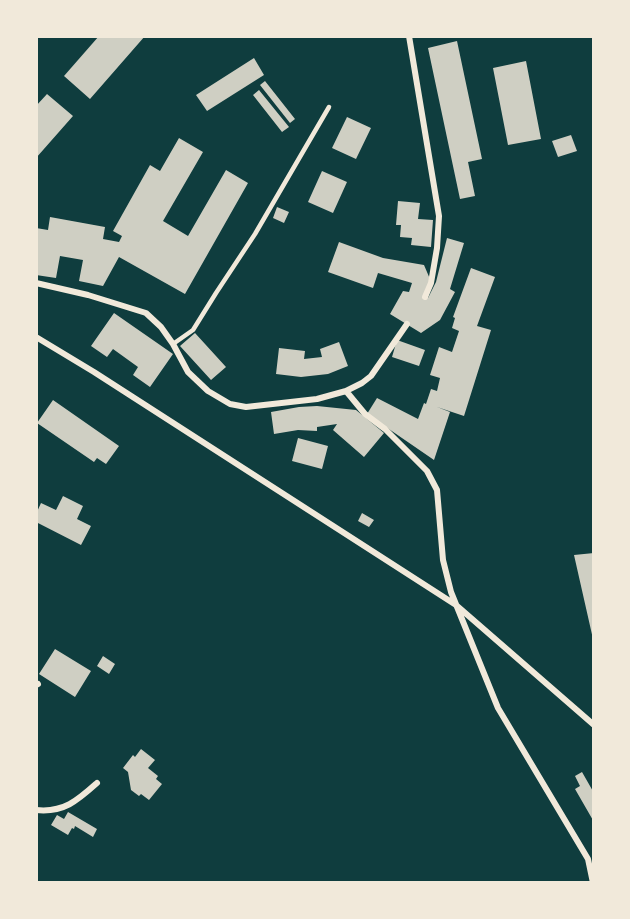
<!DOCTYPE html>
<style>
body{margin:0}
#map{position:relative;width:630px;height:919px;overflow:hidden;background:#0f3d3e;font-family:"IBM Plex Sans",sans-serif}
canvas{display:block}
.frame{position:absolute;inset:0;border:38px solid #f1e9da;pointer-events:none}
</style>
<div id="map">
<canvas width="630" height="919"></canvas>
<div class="frame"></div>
</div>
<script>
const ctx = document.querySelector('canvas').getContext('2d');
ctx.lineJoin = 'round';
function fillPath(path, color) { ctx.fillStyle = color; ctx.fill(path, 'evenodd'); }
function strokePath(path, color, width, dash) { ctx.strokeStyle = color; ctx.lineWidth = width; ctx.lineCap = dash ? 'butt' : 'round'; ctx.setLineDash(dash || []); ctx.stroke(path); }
fillPath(new Path2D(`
 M99,36H145L90,99L64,76Z
 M457,41L482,159L468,162L475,196L460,199L428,48Z
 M254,58L264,75L207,111L196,95Z
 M526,61L541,139L508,145L493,68Z
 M265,81L295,119L290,123L260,85Z
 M259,90L289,127L282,132L253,95Z
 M47,94L73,116L36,158V106Z
 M347,117L371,128L356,159L332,148Z
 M571,135L577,151L558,157L552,141Z
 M179,138L203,152L163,221L188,236L226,170L248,183L185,294L119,257L103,286L79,281L83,260L60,256L56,278L36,275V228L48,230L50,217L105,227L103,239L119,242L122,236L113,231L150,165L160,171Z
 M322,171L347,182L333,213L308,202Z
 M398,201L420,203L418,219L433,220L431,247L411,245L412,238L400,237L401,225H396Z
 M277,207L289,212L284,223L273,218Z
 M447,238L464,243L450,289L455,292L440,320L421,333L390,314L403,291L409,292L412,283L378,273L373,288L328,272L339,242L383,258L424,265L430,279L428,298L436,282Z
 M471,268L495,277L477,326L491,330L464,416L437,407L450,412L434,460L367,414L377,398L418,419L424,403L426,404L431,389L437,391L440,378L430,375L439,347L452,352L459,331L452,328L455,318L453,317Z
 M114,313L173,354L150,387L133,375L138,367L113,349L107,357L91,346Z
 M195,333L226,367L211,380L180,346Z
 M397,340L425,350L419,366L392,357Z
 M339,342L348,366L328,374L301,377L276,374L279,348L305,351L304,359L322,357L320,349Z
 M53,400L119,446L106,464L97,458L94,462L37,423Z
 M317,406L356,410L384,433L364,457L333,430L337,424L317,427V431L298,430L274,434L271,412L299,407Z
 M298,438L328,446L322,469L292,461Z
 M63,496L83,506L77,519L91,526L81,545L36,522V514L41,503L56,510Z
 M362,513L374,520L369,527L358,521Z
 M594,553V639H593L574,555Z
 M55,649L91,671L75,697L39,674Z
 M103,656L115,664L109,674L97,666Z
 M141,749L155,760L148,768L158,776L156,779L162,784L149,800L141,794L139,796L131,790L128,772L123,768L133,755L135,757Z
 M582,772L594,793V822L575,789L580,786L575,776Z
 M68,812L97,829L93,837L75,826L74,829L72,828L68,835L51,825L57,815L64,819Z`), '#cfcfc3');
strokePath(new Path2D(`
 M173,344L193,330L216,293L255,234L329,107`), '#f1e9da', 4.5);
strokePath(new Path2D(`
 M409,36L439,216L437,248L431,283L425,297
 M36,283L88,295L146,313L161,327L173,344L188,372L208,391L230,404L246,407L317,399L346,391L365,414L385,429L427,471L437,490L443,560L451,592L498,708L588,859L593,883
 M36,337L94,372L456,605L594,725
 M346,391L362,383L371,376L407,324
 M36,685L38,684
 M36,810C64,813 78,800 97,783`), '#f1e9da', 6);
</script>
